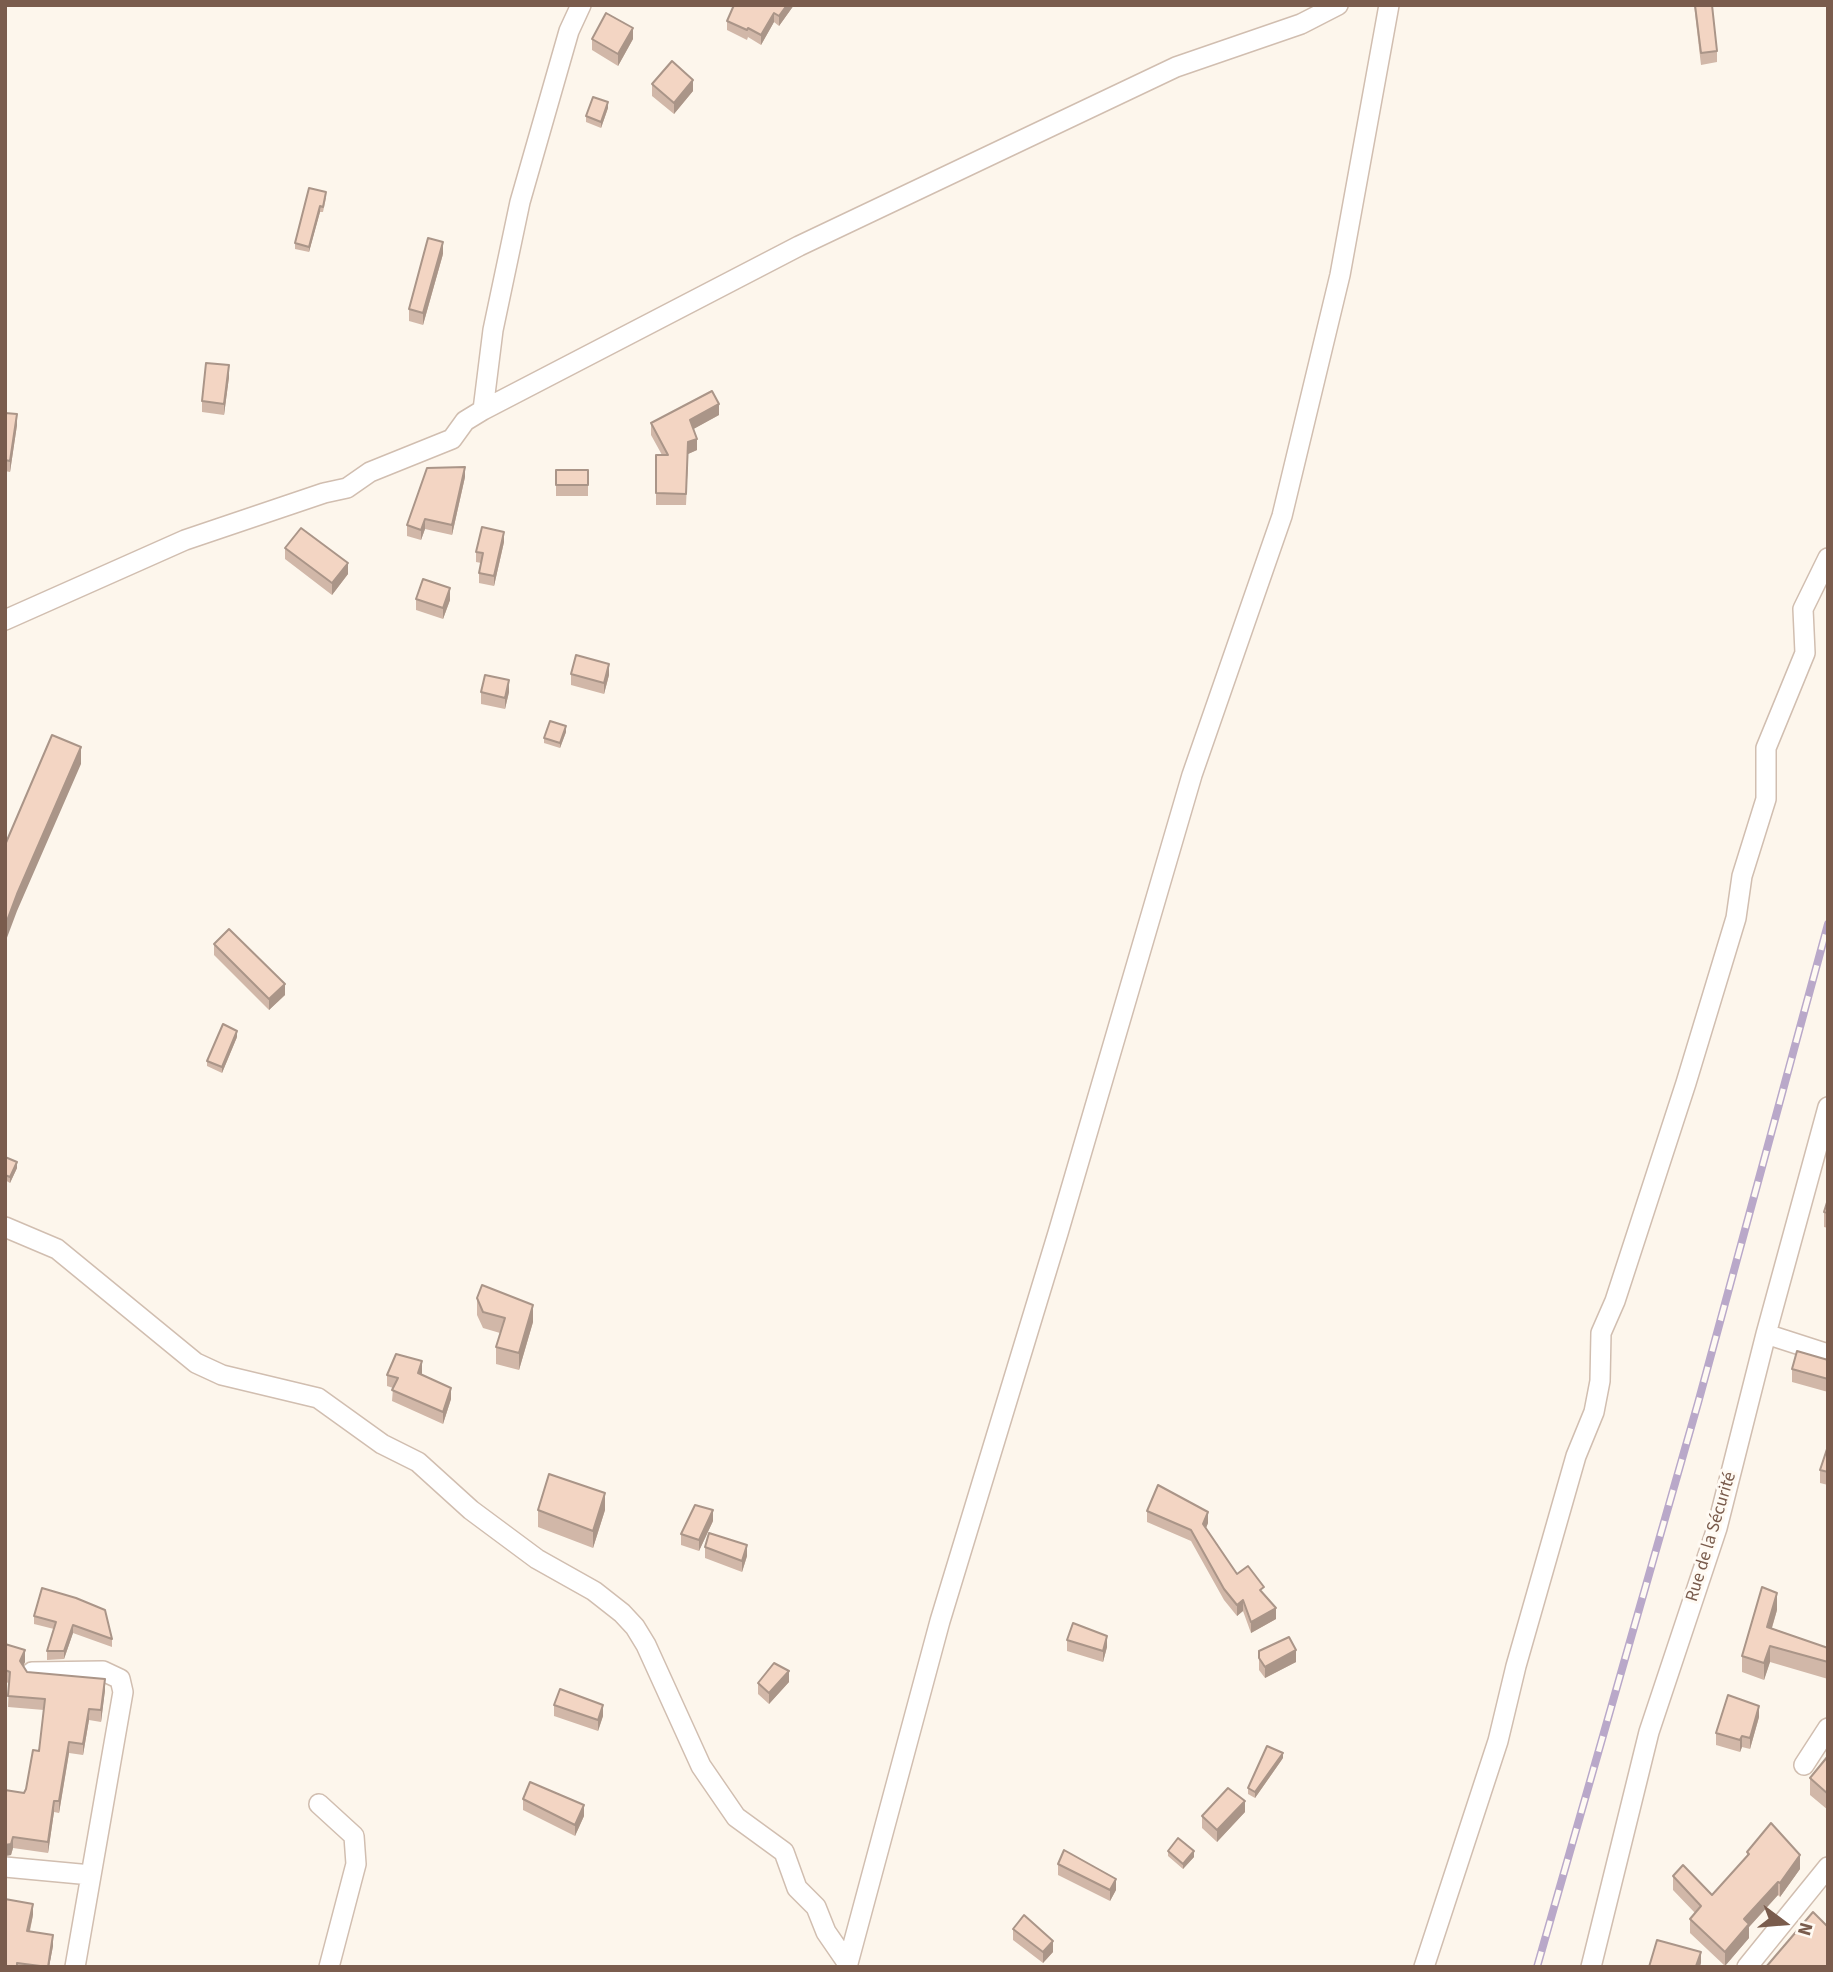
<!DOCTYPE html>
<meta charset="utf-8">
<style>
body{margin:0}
#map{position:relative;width:1833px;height:1972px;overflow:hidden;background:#fdf6ec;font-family:"Source Sans 3",sans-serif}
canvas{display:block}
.frame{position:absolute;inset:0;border:7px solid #7a5c4d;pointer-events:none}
.north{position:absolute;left:1749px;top:1888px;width:70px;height:70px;-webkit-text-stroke:5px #fffaf3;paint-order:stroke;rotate:106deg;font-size:19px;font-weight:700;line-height:28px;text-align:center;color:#7a5c4d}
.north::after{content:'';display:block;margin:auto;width:24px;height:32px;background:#7a5c4d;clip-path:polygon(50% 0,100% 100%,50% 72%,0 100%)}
</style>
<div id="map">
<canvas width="1833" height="1972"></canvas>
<div class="frame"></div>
<div class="north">N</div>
</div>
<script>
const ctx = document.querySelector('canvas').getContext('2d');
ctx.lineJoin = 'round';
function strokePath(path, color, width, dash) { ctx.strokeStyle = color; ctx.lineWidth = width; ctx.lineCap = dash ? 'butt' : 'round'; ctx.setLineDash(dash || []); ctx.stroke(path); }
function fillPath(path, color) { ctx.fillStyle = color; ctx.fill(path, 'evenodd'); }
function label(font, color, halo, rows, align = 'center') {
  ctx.font = font + ' "Source Sans 3",sans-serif'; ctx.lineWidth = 6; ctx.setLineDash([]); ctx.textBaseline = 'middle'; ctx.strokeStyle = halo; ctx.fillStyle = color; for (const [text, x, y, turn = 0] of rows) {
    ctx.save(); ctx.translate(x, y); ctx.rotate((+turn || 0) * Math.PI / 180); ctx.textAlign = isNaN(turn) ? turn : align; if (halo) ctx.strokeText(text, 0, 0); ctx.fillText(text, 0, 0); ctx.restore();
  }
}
const street = new Path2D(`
 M483,410L493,330L520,202L569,31L581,5
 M5,620L185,540L324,493L347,488L370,472L452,439L465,421L483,410L799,246L1176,67L1301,24L1338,5
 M5,1227L57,1249L196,1363L222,1375L318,1398L382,1444L418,1462L471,1510L537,1559L594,1591L622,1613L635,1627L646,1645L701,1766L736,1817L784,1852L797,1888L816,1907L826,1932L848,1964
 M1766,1334L1828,1354
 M32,1672L103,1671L120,1679L123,1692L75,1967
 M1804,1765L1828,1728
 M319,1804L354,1836L356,1864L329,1967
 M5,1867L91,1875
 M847,1967L940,1621L1058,1233L1192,775L1282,516L1340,275L1389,5
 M1424,1967L1498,1741L1516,1666L1576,1456L1594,1412L1600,1381L1601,1333L1615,1301L1686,1083L1736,918L1742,876L1766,799V748L1805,653L1803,609L1828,558
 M1591,1967L1649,1732L1717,1528L1766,1334L1828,1107
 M1747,1967L1828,1867`);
strokePath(street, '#d1beb0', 22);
strokePath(street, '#fff', 19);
const rail = new Path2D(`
 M1537,1967L1698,1403L1828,924`);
strokePath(rail, '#b9a8c9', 8);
strokePath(rail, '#fffaf3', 5, [16]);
fillPath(new Path2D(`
 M734,5H794L779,26L774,22L761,45L748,37L747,40L727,30V21Z
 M1694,5H1712L1717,51V62L1701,65Z
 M592,39H633L618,66L592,50Z
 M652,84L693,91L674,114L652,96Z
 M608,108L601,128L586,122V116Z
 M309,188L326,198L323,212H320L309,252L295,249V243Z
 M443,254L423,325L409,321V309Z
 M229,377L224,415L202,412V401Z
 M5,413L17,425L10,472L5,471Z
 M719,415L693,429L697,450L688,454L686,505H656V455H662L651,435V423Z
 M556,470H588V496H556Z
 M465,477L452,535L425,529L421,540L407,536V525Z
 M504,542L494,586L479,583V573L481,563L476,562V552Z
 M285,548L348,574L332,595L285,559Z
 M416,599L450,600L443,619L416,610Z
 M571,674L609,675L604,694L571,685Z
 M481,692H509L505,709L481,704Z
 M566,732L560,748L544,743V738Z
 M214,944L285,995L269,1010L214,955Z
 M237,1037L222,1073L207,1066V1061Z
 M5,1157L17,1168L10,1183L5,1180Z
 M1828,1199V1228L1824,1227V1212Z
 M477,1298L533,1322L519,1370L496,1364V1347L500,1333L483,1328L477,1315Z
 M1828,1360V1392L1792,1382V1369Z
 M422,1373V1375L451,1399L443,1424L392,1401L393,1388L387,1386V1375Z
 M1828,1446V1485L1820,1483V1470Z
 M538,1510H605L593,1548L538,1527Z
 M1147,1511L1208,1523L1206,1528L1237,1574L1264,1594L1276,1619L1251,1633L1243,1611L1237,1616L1224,1600L1191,1541L1147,1522Z
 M713,1521L699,1551L681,1545V1534Z
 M705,1547L747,1556L742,1572L705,1558Z
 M42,1588L112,1639V1647L73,1633L64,1659L47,1660V1651L54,1629L34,1624V1616Z
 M1777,1610L1772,1628L1828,1648V1679L1770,1662L1764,1680L1742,1672V1656Z
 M1067,1640L1107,1647L1103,1662L1067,1651Z
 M5,1644L25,1662L23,1666L27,1672L105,1690L101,1722L89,1720L83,1755L69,1753L59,1813L54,1812L48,1853L13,1848L11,1855L5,1856L24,1793L39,1751L44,1710L8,1707L9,1683L5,1682Z
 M1259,1651L1296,1662L1265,1678L1259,1670Z
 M789,1682L769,1704L758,1694V1683Z
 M554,1705L603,1716L598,1731L554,1716Z
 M1759,1717L1750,1749L1742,1747L1740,1752L1716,1745V1733Z
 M1828,1756V1810L1810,1795V1778Z
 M1283,1758L1255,1798L1248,1794V1788Z
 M523,1799L584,1816L575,1836L523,1810Z
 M1245,1812L1217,1842L1202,1828V1816Z
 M1168,1851L1194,1857L1183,1869L1168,1856Z
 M1747,1852L1800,1869L1780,1897L1778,1895L1749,1927V1938L1725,1966L1690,1933V1919L1695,1913L1673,1890V1876L1712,1895L1747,1856Z
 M1058,1864L1116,1890L1110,1901L1058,1875Z
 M33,1915L30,1931L53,1946L49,1967H5Z
 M1013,1929L1053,1952L1043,1963L1013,1940Z`), '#d1b7a8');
fillPath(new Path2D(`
 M787,5H794L779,26V16Z
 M774,13V22L761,45V35Z
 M633,28V39L618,66V54Z
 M693,80V91L674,114V103Z
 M608,102V108L601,128V122Z
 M320,206V212L309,252V247Z
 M443,242V254L423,325V313Z
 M229,365V377L224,415V404Z
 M719,404V415L690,431V420Z
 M17,414V425L10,472V461Z
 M697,439V450L688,454L686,505L688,442Z
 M465,467V477L452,535V525Z
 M425,519V529L421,540V530Z
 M504,532V542L494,586V576Z
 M348,563V574L332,595V583Z
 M450,588V600L443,619V608Z
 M609,664V675L604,694V683Z
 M509,680V692L505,709V698Z
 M566,726V732L560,748V743Z
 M81,747V764L17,911L5,943V926L17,894Z
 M285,984V995L269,1010V999Z
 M237,1031V1037L222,1073V1067Z
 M17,1162V1168L10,1183V1177Z
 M533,1305V1322L519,1370V1353Z
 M422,1361V1373L418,1384V1373Z
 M451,1388V1399L443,1424V1412Z
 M605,1493V1510L593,1548V1531Z
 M713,1510V1521L699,1551V1540Z
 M1208,1512V1523L1203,1535V1524Z
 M747,1545V1556L742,1572V1561Z
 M1777,1593V1610L1767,1644V1627Z
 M1243,1600V1611L1237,1616V1605Z
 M1276,1608V1619L1251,1633V1622Z
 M73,1625V1633L64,1659V1651Z
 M1107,1636V1647L1103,1662V1651Z
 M1770,1646V1662L1764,1680V1663Z
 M25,1650V1662L20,1673V1661Z
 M1296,1650V1662L1265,1678V1667Z
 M789,1671V1682L769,1704V1693Z
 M105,1679V1690L101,1722V1710Z
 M603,1705V1716L598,1731V1720Z
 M1759,1706V1717L1750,1749V1738Z
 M89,1709V1720L83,1755V1744Z
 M1742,1736V1747L1740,1752V1740Z
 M69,1742V1753L59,1813V1801Z
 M1283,1753V1758L1255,1798V1792Z
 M54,1801V1812L48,1853V1842Z
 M1245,1801V1812L1217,1842V1830Z
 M584,1805V1816L575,1836V1825Z
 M13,1837V1848L11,1855L5,1856V1845Z
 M1194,1851V1857L1183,1869V1864Z
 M1800,1855V1869L1780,1897V1883Z
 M1116,1879V1890L1110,1901V1890Z
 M1778,1882V1895L1749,1927V1938L1725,1966V1952L1744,1919Z
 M33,1904V1915L27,1942V1931Z
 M53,1935V1946L49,1967H48Z
 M1053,1941V1952L1043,1963V1952Z
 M1701,1952V1963L1700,1967H1696Z`), '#aa9588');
const building = new Path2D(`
 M734,5H787L779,16L774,13L761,35L748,28L747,30L727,21Z
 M1695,5H1712L1717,51L1701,53Z
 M606,13L633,28L618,54L592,39Z
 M672,61L693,80L674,103L652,84Z
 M593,97L608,102L601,122L586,116Z
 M309,188L326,192L323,207L320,206L309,247L295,243Z
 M428,238L443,242L423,313L409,309Z
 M206,363L229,365L224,404L202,401Z
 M712,391L719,404L690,420L697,439L688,442L686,494L656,493V455H668L651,423Z
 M5,413L17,414L10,461L5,460Z
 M465,467L452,525L425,519L421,530L407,525L427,468Z
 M556,470H588V485H556Z
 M482,527L504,532L494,576L479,573L483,553L476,552Z
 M301,528L348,563L332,583L285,548Z
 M423,579L450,588L443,608L416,599Z
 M576,655L609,664L604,683L571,674Z
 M485,675L509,680L505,698L481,692Z
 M550,721L566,726L560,743L544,738Z
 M52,735L81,747L17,894L5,926V845Z
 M229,929L285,984L269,999L214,944Z
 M223,1024L237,1031L222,1067L207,1061Z
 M5,1157L17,1162L10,1177L5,1175Z
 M1828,1199V1213L1824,1212Z
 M482,1285L533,1305L519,1353L496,1347L505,1318L483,1312L477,1298Z
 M1797,1351L1828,1360V1379L1792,1369Z
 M396,1354L422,1361L418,1373L451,1388L443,1412L392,1390L398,1378L387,1375Z
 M1828,1446V1472L1820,1470Z
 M549,1474L605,1493L593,1531L538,1510Z
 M1158,1485L1208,1512L1203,1524L1237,1574L1248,1566L1264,1587L1260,1590L1276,1608L1251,1622L1243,1600L1237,1605L1224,1589L1191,1530L1147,1511Z
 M695,1505L713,1510L699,1540L681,1534Z
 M709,1533L747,1545L742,1561L705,1547Z
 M1762,1587L1777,1593L1767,1627L1828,1648V1662L1770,1646L1764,1663L1742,1656Z
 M42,1588L76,1598L105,1610L112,1639L73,1625L64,1651H47L56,1622L34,1616Z
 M1073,1623L1107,1636L1103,1651L1067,1640Z
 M1289,1637L1296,1650L1265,1667L1259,1658V1651Z
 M5,1644L25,1650L20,1661L27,1672L105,1679L101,1710L89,1709L83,1744L69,1742L59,1801H54L48,1842L13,1837L11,1844L5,1845V1790L24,1793L26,1789L33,1750L39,1751L45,1699L8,1696L10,1672L5,1670Z
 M774,1663L789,1671L769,1693L758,1683Z
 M560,1689L603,1705L598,1720L554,1705Z
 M1728,1695L1759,1706L1750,1738L1742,1736L1740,1740L1716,1733Z
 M1267,1746L1283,1753L1255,1792L1248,1788Z
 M1828,1756V1794L1810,1778Z
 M530,1782L584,1805L575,1825L523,1799Z
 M1228,1788L1245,1801L1217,1830L1202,1816Z
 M1771,1823L1800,1855L1780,1883L1778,1882L1744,1919L1749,1924L1725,1952L1690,1919L1701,1906L1673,1876L1683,1865L1712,1895L1749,1854L1747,1852Z
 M1178,1838L1194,1851L1183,1864L1168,1851Z
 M1064,1850L1116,1879L1110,1890L1058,1864Z
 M5,1899L33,1904L27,1931L53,1935L48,1967L17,1963V1967H5Z
 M1813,1912L1828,1927V1967H1766Z
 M1024,1915L1053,1941L1043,1952L1013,1929Z
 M1657,1940L1701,1952L1696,1966L1649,1967Z`);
fillPath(building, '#f3d5c3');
strokePath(building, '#aa9588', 2);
label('18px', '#7a5c4d', '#fffaf3', [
 ["Rue de la Sécurité",1712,1537,-73]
]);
</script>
